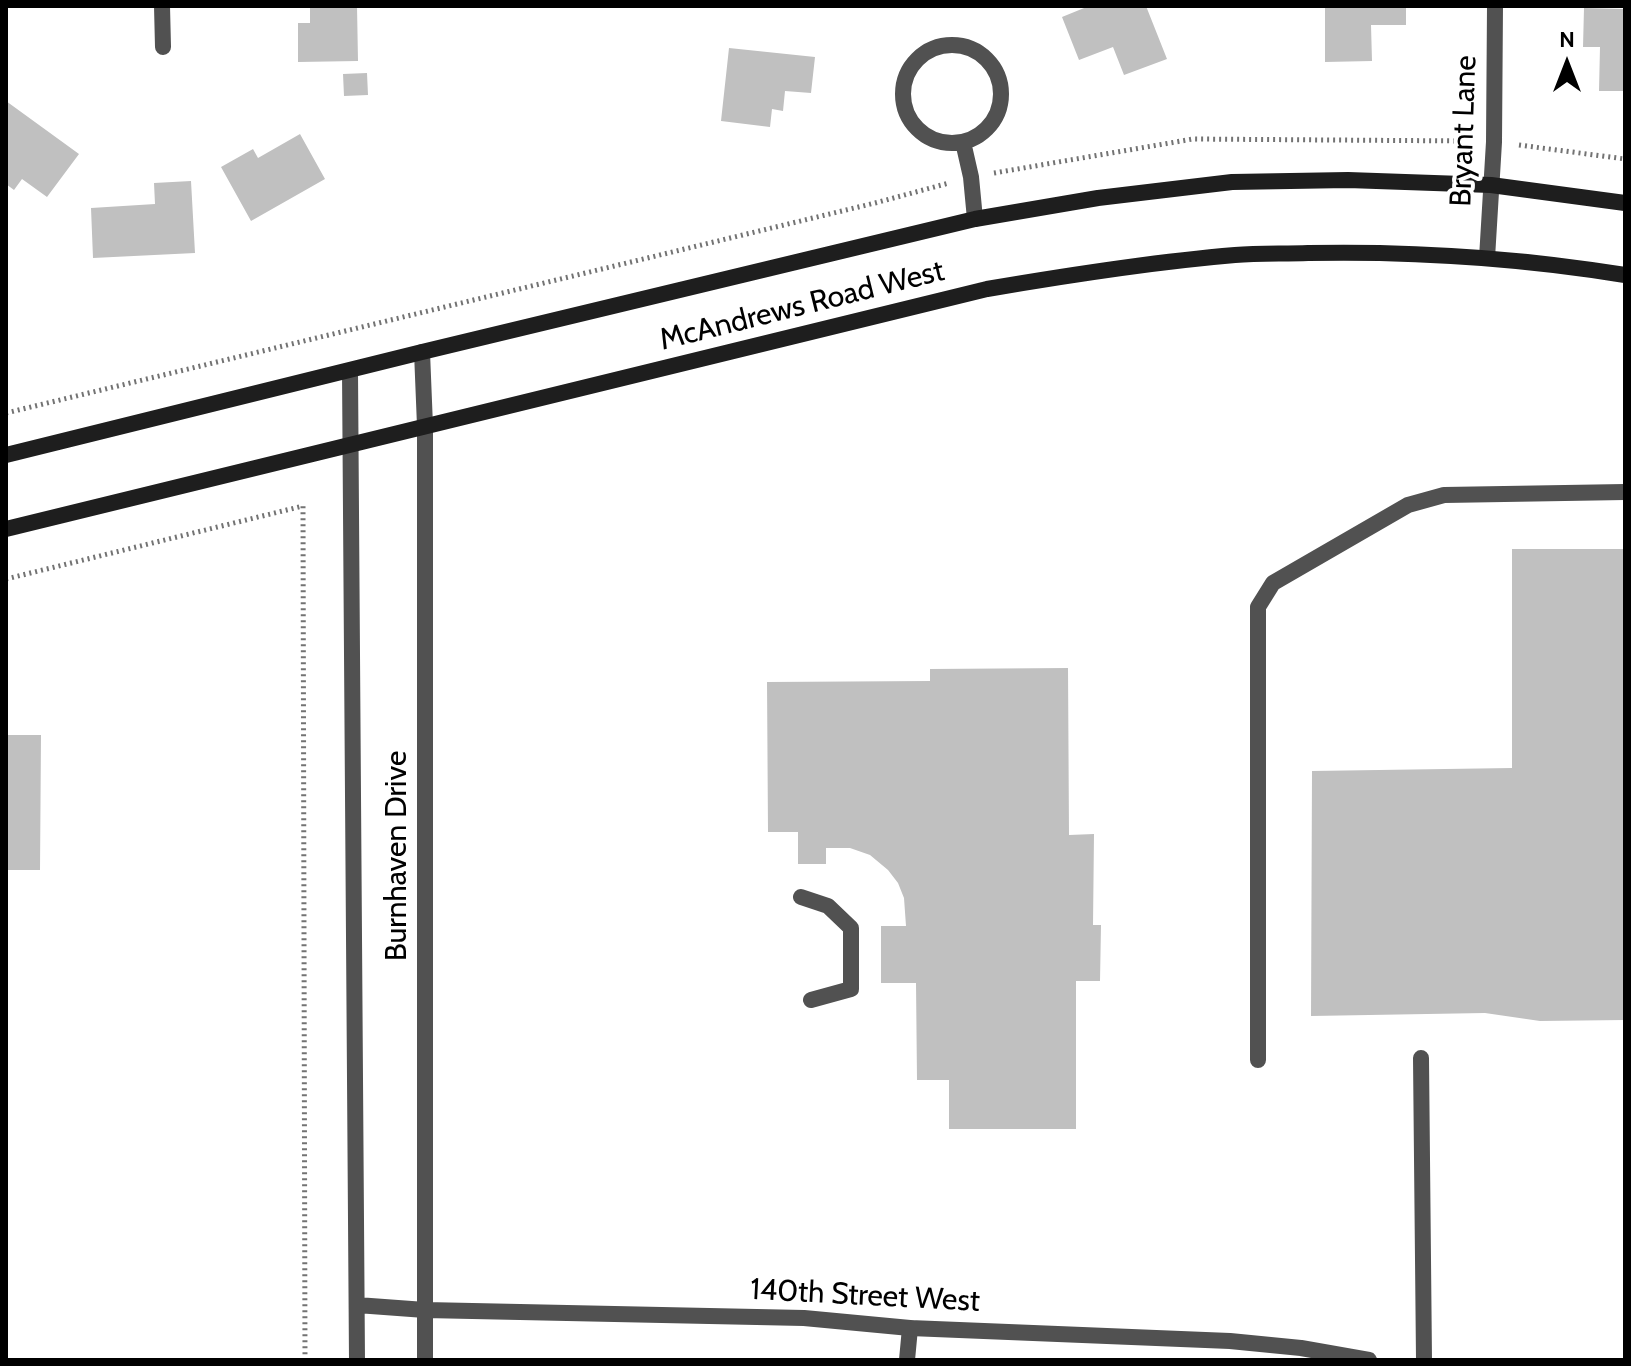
<!DOCTYPE html>
<style>
body{margin:0}
#map{position:relative;width:1631px;height:1366px;overflow:hidden;background:#fff;font-family:Cabin,sans-serif}
canvas{display:block}
.frame{position:absolute;inset:0;border:8px solid #000;pointer-events:none}
.north{position:absolute;left:1527px;top:24px;width:80px;height:80px;-webkit-text-stroke:6px #fff;paint-order:stroke;rotate:0deg;font-size:22px;font-weight:700;line-height:32px;text-align:center;color:#000}
.north::after{content:'';display:block;margin:auto;width:28px;height:36px;background:#000;clip-path:polygon(50% 0,100% 100%,50% 72%,0 100%)}
</style>
<div id="map">
<canvas width="1631" height="1366"></canvas>
<div class="frame"></div>
<div class="north">N</div>
</div>
<script>
const ctx = document.querySelector('canvas').getContext('2d');
ctx.lineJoin = 'round';
function fillPath(path, color) { ctx.fillStyle = color; ctx.fill(path, 'evenodd'); }
function strokePath(path, color, width, dash) { ctx.strokeStyle = color; ctx.lineWidth = width; ctx.lineCap = dash ? 'butt' : 'round'; ctx.setLineDash(dash || []); ctx.stroke(path); }
function label(font, color, halo, rows, align = 'center') {
  ctx.font = font + ' Cabin,sans-serif'; ctx.lineWidth = 8; ctx.setLineDash([]); ctx.textBaseline = 'middle'; ctx.strokeStyle = halo; ctx.fillStyle = color; for (const [text, x, y, turn = 0] of rows) {
    ctx.save(); ctx.translate(x, y); ctx.rotate((+turn || 0) * Math.PI / 180); ctx.textAlign = isNaN(turn) ? turn : align; if (halo) ctx.strokeText(text, 0, 0); ctx.fillText(text, 0, 0); ctx.restore();
  }
}
fillPath(new Path2D(`
 M310,6H357L358,61L298,62V23H310Z
 M1089,6H1146L1167,59L1124,75L1113,47L1079,60L1062,17Z
 M1325,6H1406V25H1371L1372,61L1325,62Z
 M1584,8L1625,9V91H1599L1600,47H1583Z
 M729,48L815,57L811,93L785,91L783,111L772,109L770,127L721,121Z
 M367,73L368,95L344,96L343,74Z
 M6,101L79,154L47,197L22,179L14,190L6,184Z
 M300,134L325,179L251,221L221,167L253,149L258,158Z
 M191,181L195,253L93,258L91,208L155,204L154,183Z
 M1512,549H1625V1020L1540,1021L1485,1013L1311,1016L1312,771L1512,768Z
 M1068,668L1069,835L1094,834L1093,925H1101L1100,981H1076V1129H949V1080H917L916,983H881V926H906L904,898L898,883L888,870L870,855L850,848H826V864H798V832H768L767,682L930,681V669Z
 M6,735H41L40,870H6Z`), '#c0c0c0');
strokePath(new Path2D(`
 M1519,145L1625,159
 M994,173L1193,139L1469,141
 M6,413L875,203L949,183
 M6,579L303,506L305,1360`), '#737373', 5, [2, 4]);
strokePath(new Path2D(`
 M801,897L828,906L851,928V989L811,1000
 M1421,1058L1424,1360
 M1258,1060V607L1273,583L1408,505L1444,495L1625,492
 M907,1360L910,1328`), '#515151', 16);
strokePath(new Path2D(`
 M162,6L163,47
 M903 94a49 49 0 1 1 98 0a49 49 0 1 1-98 0Z
 M963,142L971,177L975,219
 M1487,258L1494,142L1495,6`), '#515151', 16);
strokePath(new Path2D(`
 M422,352L425,426V1360
 M350,371L357,1360
 M357,1305L425,1310L804,1318L910,1328L1230,1341L1301,1348L1369,1360`), '#515151', 16);
strokePath(new Path2D(`
 M6,455L422,352L975,219L1098,198L1232,182L1348,180L1491,185L1625,203
 M6,529L987,289C1069,275 1152,262 1235,255C1259,253 1284,254 1308,253C1414,251 1521,258 1625,275`), '#1e1e1e', 16);
label('30px', '#000', '#fff', [
 ["Bryant Lane",1464,131,-88],
 ["McAndrews Road West",802,306,-14],
 ["Burnhaven Drive",397,856,-90],
 ["140th Street West",865,1296,3]
]);
</script>
